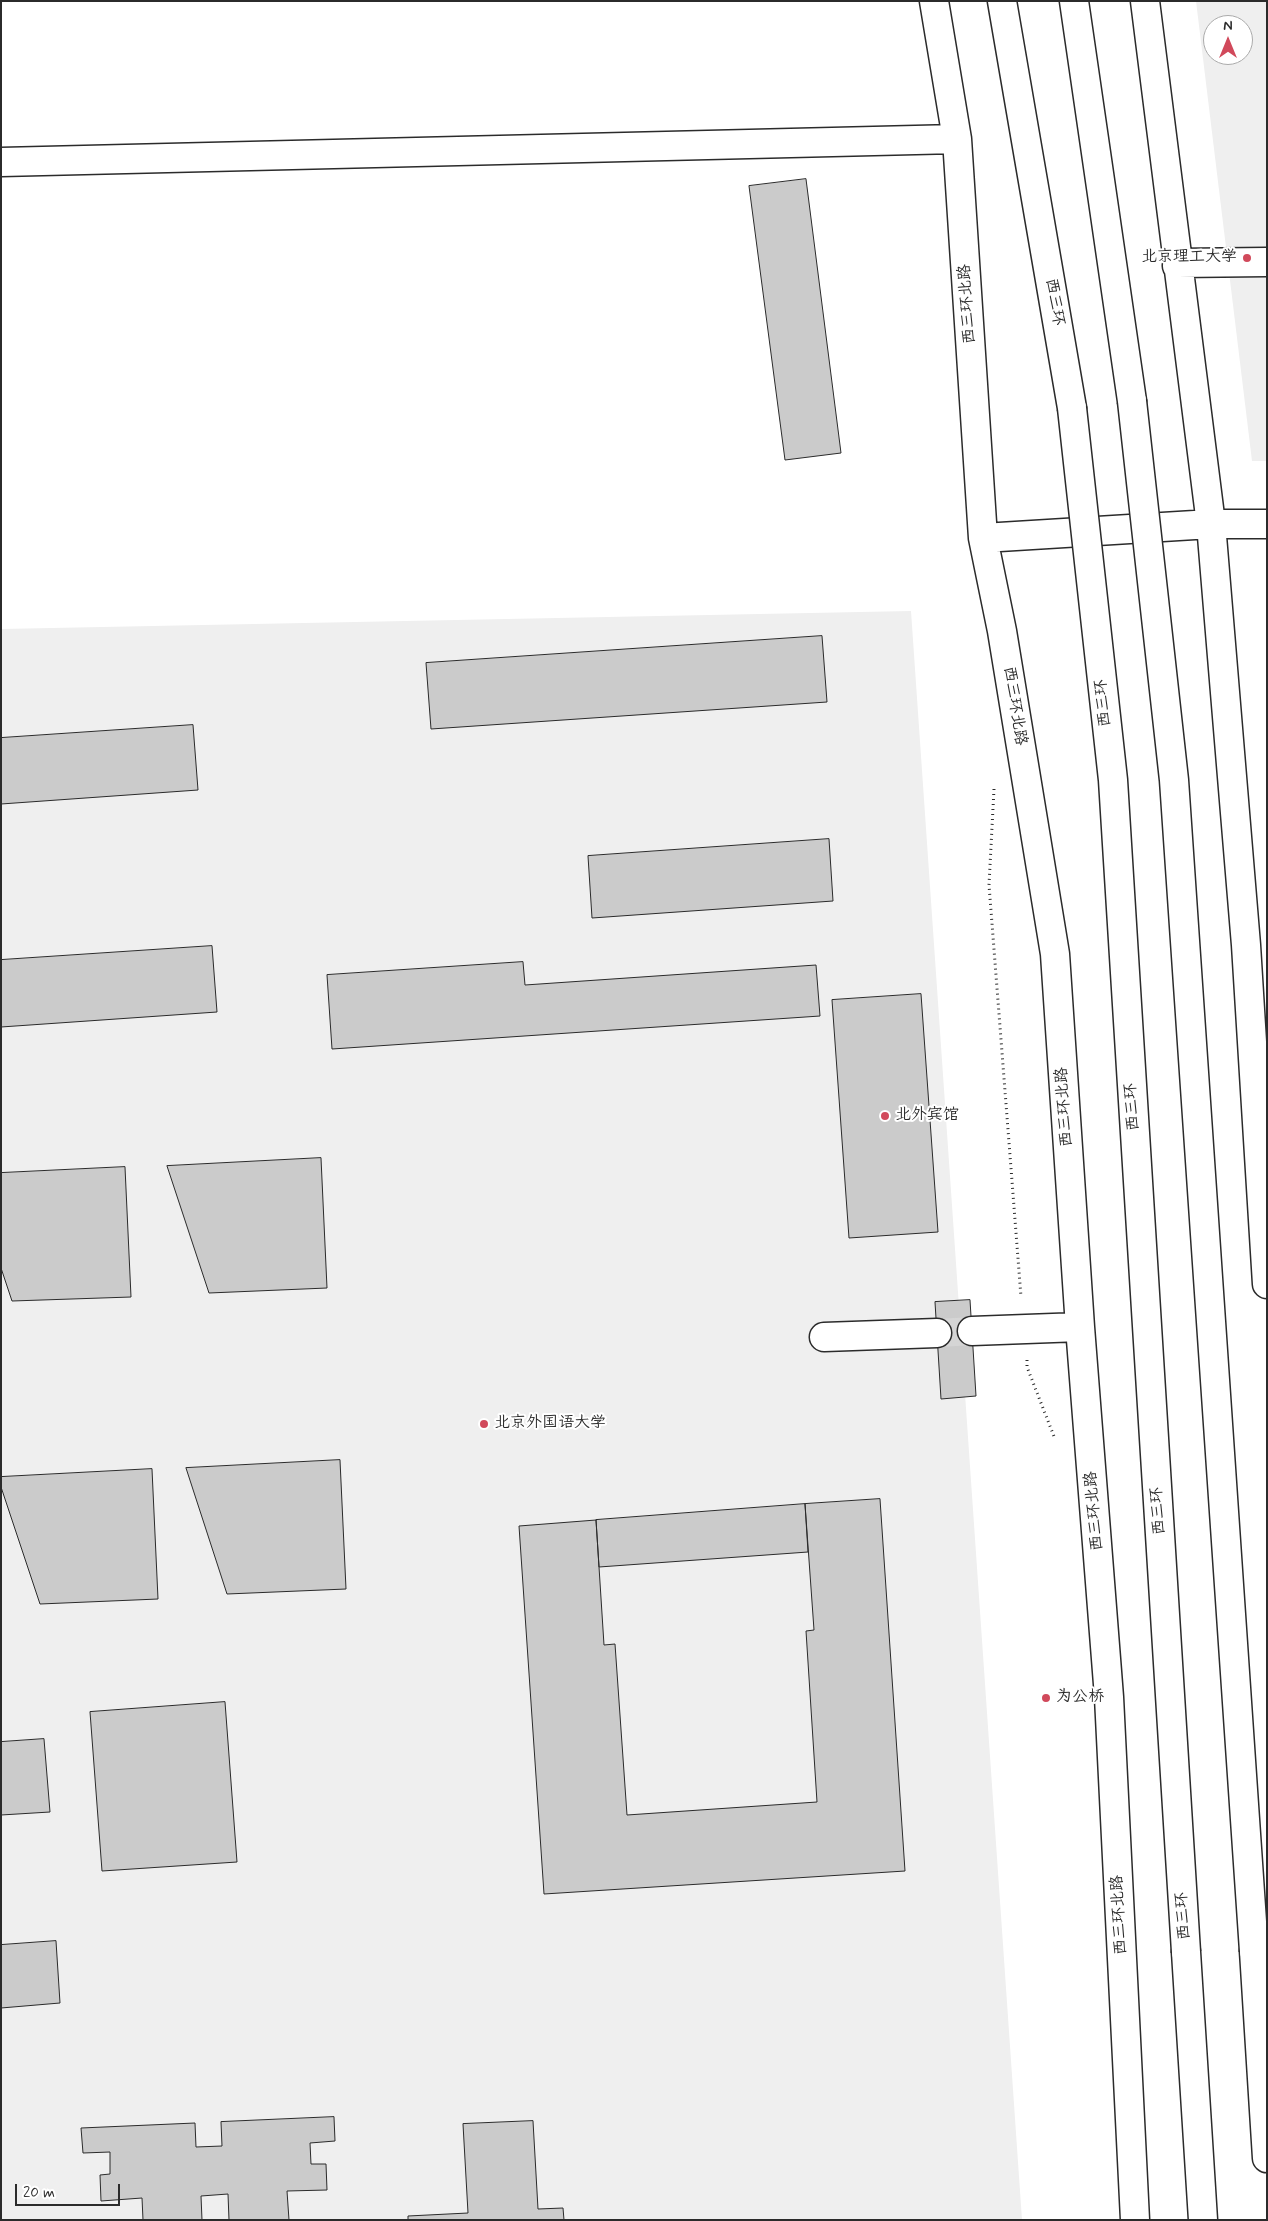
<!DOCTYPE html>
<meta charset="utf-8">
<style>
body{margin:0}
#map{position:relative;width:1268px;height:2221px;overflow:hidden;background:#fff;font-family:Mynerve,sans-serif}
canvas{display:block}
.frame{position:absolute;inset:0;border:2px solid #2b2b2b;pointer-events:none}
.north{position:absolute;left:1203px;top:15px;width:50px;height:50px;box-sizing:border-box;background:#fff;border:1px solid #aaa;border-radius:50%;rotate:0deg;font-size:14px;font-weight:700;line-height:20px;text-align:center;color:#2b2b2b}
.north::after{content:'';display:block;margin:auto;width:18px;height:22px;background:#d1495b;clip-path:polygon(50% 0,100% 100%,50% 72%,0 100%)}
.scale{position:absolute;left:15px;top:2184px;width:105px;height:22px;box-sizing:border-box;border:2px solid #2b2b2b;border-top:0;padding-left:6px;font-size:15px;line-height:18px;white-space:nowrap;color:#2b2b2b;-webkit-text-stroke:4px #fff;paint-order:stroke}
</style>
<div id="map">
<canvas width="1268" height="2221"></canvas>
<div class="frame"></div>
<div class="north">N</div>
<div class="scale">20 m</div>
</div>
<script>
const ctx = document.querySelector('canvas').getContext('2d');
ctx.lineJoin = 'round';
function fillPath(path, color) { ctx.fillStyle = color; ctx.fill(path, 'evenodd'); }
function strokePath(path, color, width, dash) { ctx.strokeStyle = color; ctx.lineWidth = width; ctx.lineCap = dash ? 'butt' : 'round'; ctx.setLineDash(dash || []); ctx.stroke(path); }
function label(font, color, halo, rows, align = 'center') {
  ctx.font = font + ' Mynerve,"LXGW WenKai TC",sans-serif'; ctx.lineWidth = 4; ctx.setLineDash([]); ctx.textBaseline = 'middle'; ctx.strokeStyle = halo; ctx.fillStyle = color; for (const [text, x, y, turn = 0] of rows) {
    ctx.save(); ctx.translate(x, y); ctx.rotate((+turn || 0) * Math.PI / 180); ctx.textAlign = isNaN(turn) ? turn : align; if (halo) ctx.strokeText(text, 0, 0); ctx.fillText(text, 0, 0); ctx.restore();
  }
}
fillPath(new Path2D(`
 M1196,1H1267V461H1252ZM1213,25H1243V55H1213Z
 M911,611L1022,2220H1V629Z`), '#efefef');
const building = new Path2D(`
 M806,179L841,453L785,460L749,186Z
 M822,636L827,702L431,729L426,663Z
 M193,725L198,790L1,804V738Z
 M829,839L833,901L592,918L588,856Z
 M212,946L217,1012L1,1027V960Z
 M523,962L525,985L816,965L820,1016L332,1049L327,975Z
 M921,994L938,1232L849,1238L832,1000Z
 M321,1158L327,1288L209,1293L167,1166Z
 M125,1167L131,1297L12,1301L1,1268V1173Z
 M970,1300L976,1396L941,1399L935,1302Z
 M340,1460L346,1589L227,1594L186,1468Z
 M152,1469L158,1599L40,1604L1,1487V1477Z
 M880,1499L905,1871L544,1894L519,1526L596,1520L604,1645L615,1644L627,1815L817,1802L806,1631L814,1630L805,1504Z
 M805,1504L808,1552L599,1567L596,1520Z
 M225,1702L237,1862L102,1871L90,1712Z
 M44,1739L50,1812L1,1815V1742Z
 M56,1941L60,2003L1,2008V1945Z
 M334,2117L335,2141L310,2143L311,2164H326L327,2190L287,2191L289,2220H229L228,2194L201,2196L202,2220H143L142,2198L101,2201L100,2175L110,2174V2152L83,2153L81,2128L195,2123L196,2147L222,2146L221,2122Z
 M533,2121L538,2209L563,2208L564,2220H408V2216L468,2213L463,2124Z`);
fillPath(building, '#cbcbcb');
strokePath(building, '#2b2b2b', 1);
strokePath(new Path2D(`
 M937,1333L972,1331`), '#d5d5d5', 28, [28, 14]);
const minor = new Path2D(`
 M934,1L957,139L983,538L1002,631L1055,954L1080,1327L1109,1697L1135,2220
 M1145,1L1211,524L1246,945L1267,1284
 M1,162L957,139
 M1177,266L1178,263L1267,262
 M983,538L1211,524H1267
 M972,1331L1080,1327
 M824,1337L937,1333`);
const highway = new Path2D(`
 M1002,1L1072,408
 M1074,1L1132,401
 M1254,1951L1267,2158
 M1186,1952L1203,2220`);
strokePath(minor, '#2b2b2b', 31);
strokePath(highway, '#2b2b2b', 31);
strokePath(new Path2D(`
 M994,789L989,885L1021,1297
 M1027,1360V1367L1055,1439`), '#2b2b2b', 3, [1, 4]);
strokePath(minor, '#fff', 28);
strokePath(highway, '#fff', 28);
const highwayBridge = new Path2D(`
 M1132,401L1174,780L1254,1951
 M1072,408L1113,780L1186,1952`);
strokePath(highwayBridge, '#2b2b2b', 31, []);
strokePath(highwayBridge, '#fff', 28);
for (const [x, y, r, color] of [
 [1247,258,5,"#d1495b"],
 [885,1116,5,"#d1495b"],
 [484,1424,5,"#d1495b"],
 [1046,1698,5,"#d1495b"]
]) { const dot = new Path2D(); dot.arc(x, y, r, 0, 2 * Math.PI); ctx.fillStyle = color; ctx.fill(dot); strokePath(dot, '#fff', 2); }
label('16px', '#2b2b2b', '#fff', [
 ["北京理工大学",1237,258,"right"],
 ["北外宾馆",895,1116],
 ["北京外国语大学",494,1424],
 ["为公桥",1056,1698]
], 'left');
label('16px', '#2b2b2b', '#fff', [
 ["西三环",1054,302,80],
 ["西三环北路",968,304,-94],
 ["西三环",1104,703,-96],
 ["西三环北路",1014,706,81],
 ["西三环北路",1065,1107,-94],
 ["西三环",1133,1107,-94],
 ["西三环北路",1095,1511,-95],
 ["西三环",1159,1511,-94],
 ["西三环北路",1120,1915,-93],
 ["西三环",1184,1916,-94]
]);
</script>
